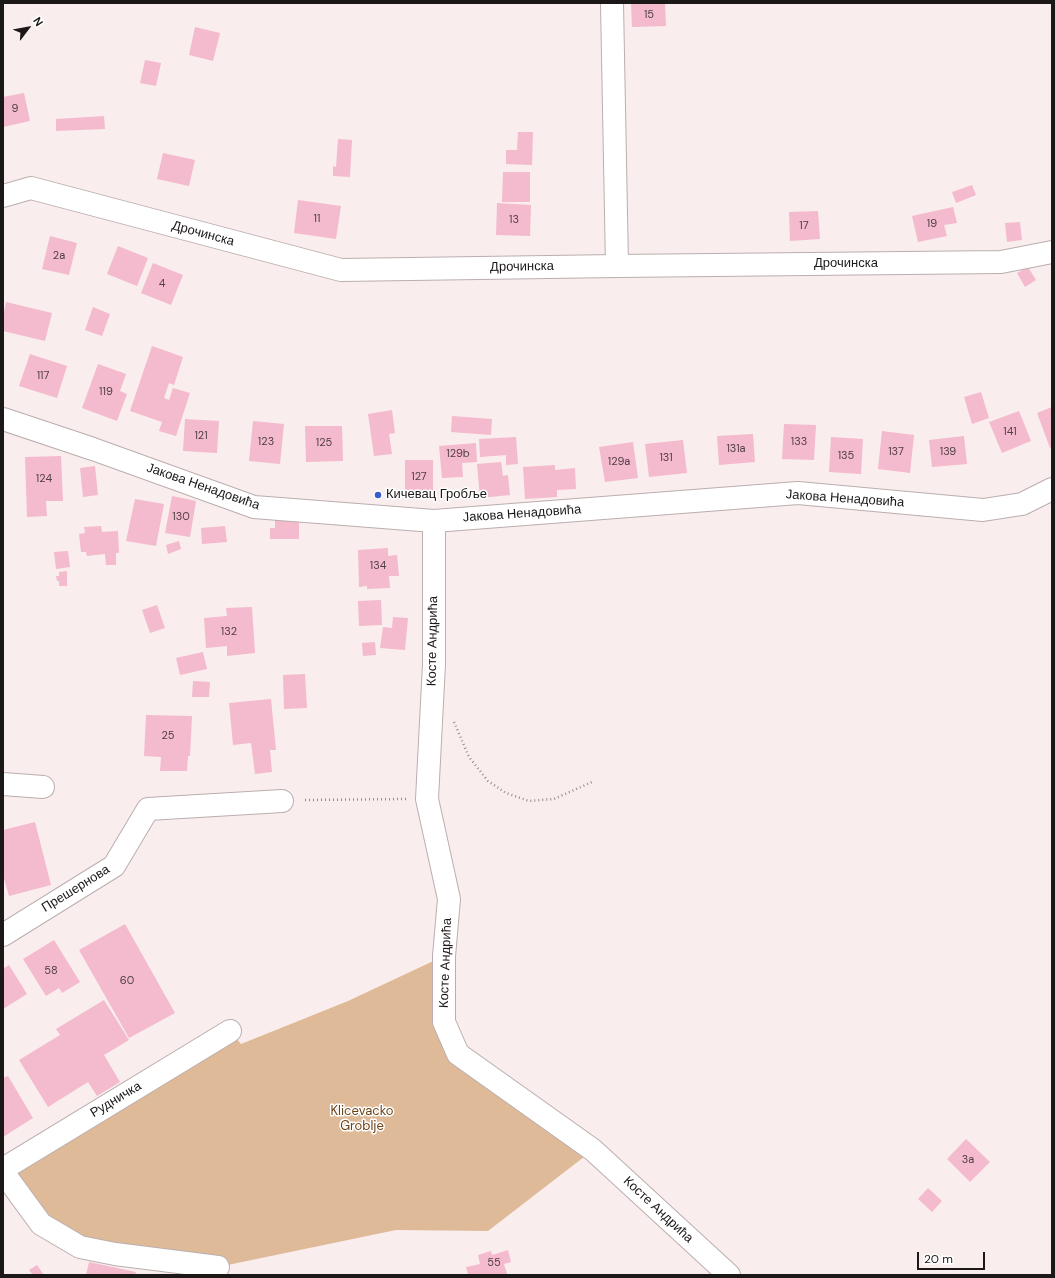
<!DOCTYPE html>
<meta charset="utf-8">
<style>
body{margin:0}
#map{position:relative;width:1055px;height:1278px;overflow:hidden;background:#faeded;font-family:"DM Sans",sans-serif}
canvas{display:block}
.frame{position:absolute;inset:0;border:4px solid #1c1818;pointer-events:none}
.north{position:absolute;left:8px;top:8px;width:40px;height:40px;-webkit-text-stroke:3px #fff;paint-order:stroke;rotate:58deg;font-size:11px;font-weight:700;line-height:16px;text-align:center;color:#1c1818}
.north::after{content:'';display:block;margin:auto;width:14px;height:18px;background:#1c1818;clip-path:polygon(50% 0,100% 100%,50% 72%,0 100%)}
.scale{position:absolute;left:917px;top:1252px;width:68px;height:18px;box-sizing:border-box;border:2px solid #1c1818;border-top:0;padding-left:5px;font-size:12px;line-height:14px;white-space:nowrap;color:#1c1818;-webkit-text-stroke:3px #fff;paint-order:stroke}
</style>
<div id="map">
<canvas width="1055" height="1278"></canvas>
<div class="frame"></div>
<div class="north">N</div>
<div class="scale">20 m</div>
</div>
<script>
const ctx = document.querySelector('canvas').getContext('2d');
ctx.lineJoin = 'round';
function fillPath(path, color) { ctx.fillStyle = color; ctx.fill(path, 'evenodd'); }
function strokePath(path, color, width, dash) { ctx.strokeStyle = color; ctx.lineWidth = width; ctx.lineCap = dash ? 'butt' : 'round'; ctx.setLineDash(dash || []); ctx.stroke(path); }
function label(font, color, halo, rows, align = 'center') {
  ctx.font = font + ' "DM Sans",sans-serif'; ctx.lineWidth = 3; ctx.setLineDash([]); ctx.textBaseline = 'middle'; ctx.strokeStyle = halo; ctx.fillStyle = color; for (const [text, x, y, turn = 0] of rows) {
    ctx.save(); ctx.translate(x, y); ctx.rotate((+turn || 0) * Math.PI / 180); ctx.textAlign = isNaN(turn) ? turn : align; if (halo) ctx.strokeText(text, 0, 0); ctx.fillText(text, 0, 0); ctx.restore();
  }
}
fillPath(new Path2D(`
 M444,956L458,1054L593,1150L488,1231L396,1230L218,1267L80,1247L3,1172L230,1031L241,1044L348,1001Z`), '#dfba99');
fillPath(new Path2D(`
 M631,3H665L666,26L632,27Z
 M195,27L220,33L213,61L189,55Z
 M145,60L161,63L156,86L140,83Z
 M24,93L30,121L3,127V97Z
 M104,116L105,129L56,131V119Z
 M518,132H533L532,165L506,164V150H517Z
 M338,139L352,140L350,177L333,176V166L336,167Z
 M163,153L195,160L189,186L157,179Z
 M503,172H530V202H502Z
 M972,185L976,195L956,203L952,192Z
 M298,200L341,206L336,239L294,233Z
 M497,203L531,205L530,236L496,235Z
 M953,207L957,223L944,225L947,236L918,242L912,216Z
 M818,211L820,239L790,241L789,212Z
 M1020,222L1022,240L1007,242L1005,223Z
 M50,236L77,243L69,275L42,269Z
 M118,246L148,258L137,286L107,274Z
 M153,263L183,275L171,305L141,293Z
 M1028,267L1036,280L1025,287L1017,273Z
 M6,302L52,313L45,341L3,331V317Z
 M93,307L110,314L102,336L85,330Z
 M152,346L183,357L174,385L169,383L164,398L169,400L173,388L190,393L176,436L159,431L162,422L130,411Z
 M30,354L67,366L57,398L19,386Z
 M98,364L126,374L120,391L127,394L117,421L82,408Z
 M981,392L989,418L972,424L964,397Z
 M1052,407V447L1050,448L1037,413Z
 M392,410L395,433L389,434L392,454L374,456L368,414Z
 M1019,411L1031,441L1002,453L989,422Z
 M452,416L492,419L491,435L451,432Z
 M185,419L219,421L217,453L183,451Z
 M253,421L284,424L280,464L249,461Z
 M784,424L816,425L814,460L782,459Z
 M305,426H342L343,461L306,462Z
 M882,431L914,435L910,473L878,469Z
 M753,434L755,462L719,465L717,436Z
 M964,436L967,464L932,467L929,440Z
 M516,437L518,464L506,465V455L480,457L479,439Z
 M831,437L863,439L861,474L829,472Z
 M683,440L687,473L649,477L645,444Z
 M633,442L638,478L605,482L599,447Z
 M476,443L477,462L462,463L463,477L442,478L439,446Z
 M61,456L63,501H46L47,516L27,517L25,457Z
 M405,460H433V493H405Z
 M501,462L503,476L508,475L510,495L480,498L477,464Z
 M555,465V470L575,468L576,489L557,490V497L525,499L523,467Z
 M95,466L98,495L83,497L80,468Z
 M172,496L196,501L190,537L165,533Z
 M135,499L164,504L156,546L126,541Z
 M275,520L299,521V539H270V528H275Z
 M101,526L102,532L118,531L119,553H116V565H106L105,554L87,556L86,552H81L79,534L85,533L84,527Z
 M225,526L227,542L202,544L201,528Z
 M179,541L181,549L168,554L166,545Z
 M388,548V556L397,555L399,576H389L390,588L367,589V586L359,587L358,550Z
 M68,551L70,567L56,569L54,552Z
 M67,571V586H59V581H57L56,576H59V572Z
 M381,600L382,625L359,626L358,601Z
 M157,605L165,628L150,633L142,610Z
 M252,607L255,653L227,656V646L206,648L204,618L227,616L226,608Z
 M393,617L408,618L405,650L380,648L383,627L392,628Z
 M375,642L376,655L363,656L362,643Z
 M203,652L207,669L180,675L176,658Z
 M305,674L307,708L284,709L283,675Z
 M193,681L210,682L209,697H192Z
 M271,699L276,750H270L272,772L255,774L251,743L233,745L229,703Z
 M146,715L192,716L190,756H188L187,771H160L161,757L144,756Z
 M35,822L51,885L9,896L3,875V830Z
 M125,924L175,1013L129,1038L79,950Z
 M54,940L80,982L62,993L59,988L46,996L23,959Z
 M9,965L27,994L3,1009V969Z
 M104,1000L129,1040L104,1055L120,1082L97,1096L88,1082L48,1107L19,1060L60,1035L56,1029Z
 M8,1076L33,1118L3,1137V1078Z
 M966,1139L990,1162L970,1182L947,1159Z
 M928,1188L942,1201L932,1212L918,1199Z
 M508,1250L511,1262L504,1264L507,1274L468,1275L466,1267L480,1264L478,1255L491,1251L492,1255Z
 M89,1262L136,1272L135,1275H86Z
 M37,1265L44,1275H33L29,1270Z`), '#f4bacd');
const street = new Path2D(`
 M612,3L617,266
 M3,196L31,188L341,270L617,266L1001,262L1052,252
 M3,419L93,449L254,507L434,521L798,493L983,510L1022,504L1052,489
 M434,521V664L427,799L449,899L444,956V1022L458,1054L593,1150L729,1275
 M3,784L43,787
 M3,935L114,866L148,809L282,801
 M3,1169L230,1031
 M3,1172L41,1224L80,1247L115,1254L218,1267`);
strokePath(street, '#bbaeae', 24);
strokePath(new Path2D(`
 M454,722L469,757L488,781L506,793L529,801L554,799L592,782
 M305,800L406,799`), '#968d8d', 2.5, [1, 3]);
strokePath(street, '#fff', 22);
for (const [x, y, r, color] of [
 [378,495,4,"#3b5ccd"]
]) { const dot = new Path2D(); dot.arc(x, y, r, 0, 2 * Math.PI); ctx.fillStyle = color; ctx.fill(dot); strokePath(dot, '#fff', 1.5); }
label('11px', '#524045', null, [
 ["15",649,15],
 ["9",15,109],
 ["11",317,219],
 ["13",514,220],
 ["19",932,224],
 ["17",804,226],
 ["2a",59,256],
 ["4",162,284],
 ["117",43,376],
 ["119",106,392],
 ["141",1010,432],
 ["121",201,436],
 ["123",266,442],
 ["133",799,442],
 ["125",324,443],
 ["131a",736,449],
 ["137",896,452],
 ["139",948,452],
 ["129b",458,454],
 ["135",846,456],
 ["131",666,458],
 ["129a",619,462],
 ["127",419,477],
 ["124",44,479],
 ["130",181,517],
 ["134",378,566],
 ["132",229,632],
 ["25",168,736],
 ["58",51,971],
 ["60",127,981],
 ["3a",968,1160],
 ["55",494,1263]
]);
label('13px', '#1c1818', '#fff', [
 ["Дрочинска",203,234,15],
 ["Дрочинска",846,264],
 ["Дрочинска",522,267,-1],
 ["Јакова Ненадовића",203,487,19],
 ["Јакова Ненадовића",845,499,4],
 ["Јакова Ненадовића",522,514,-4],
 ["Косте Андрића",433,641,-89],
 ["Прешернова",76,889,-32],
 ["Косте Андрића",446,963,-88],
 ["Рудничка",116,1100,-31],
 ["Косте Андрића",658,1210,43]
]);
label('13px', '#1c1818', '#fff', [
 ["Кичевац Гробље",386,495]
], 'left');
label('13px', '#6c4317', '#fff', [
 ["Klicevacko",362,1112],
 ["Groblje",362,1127]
]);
</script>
